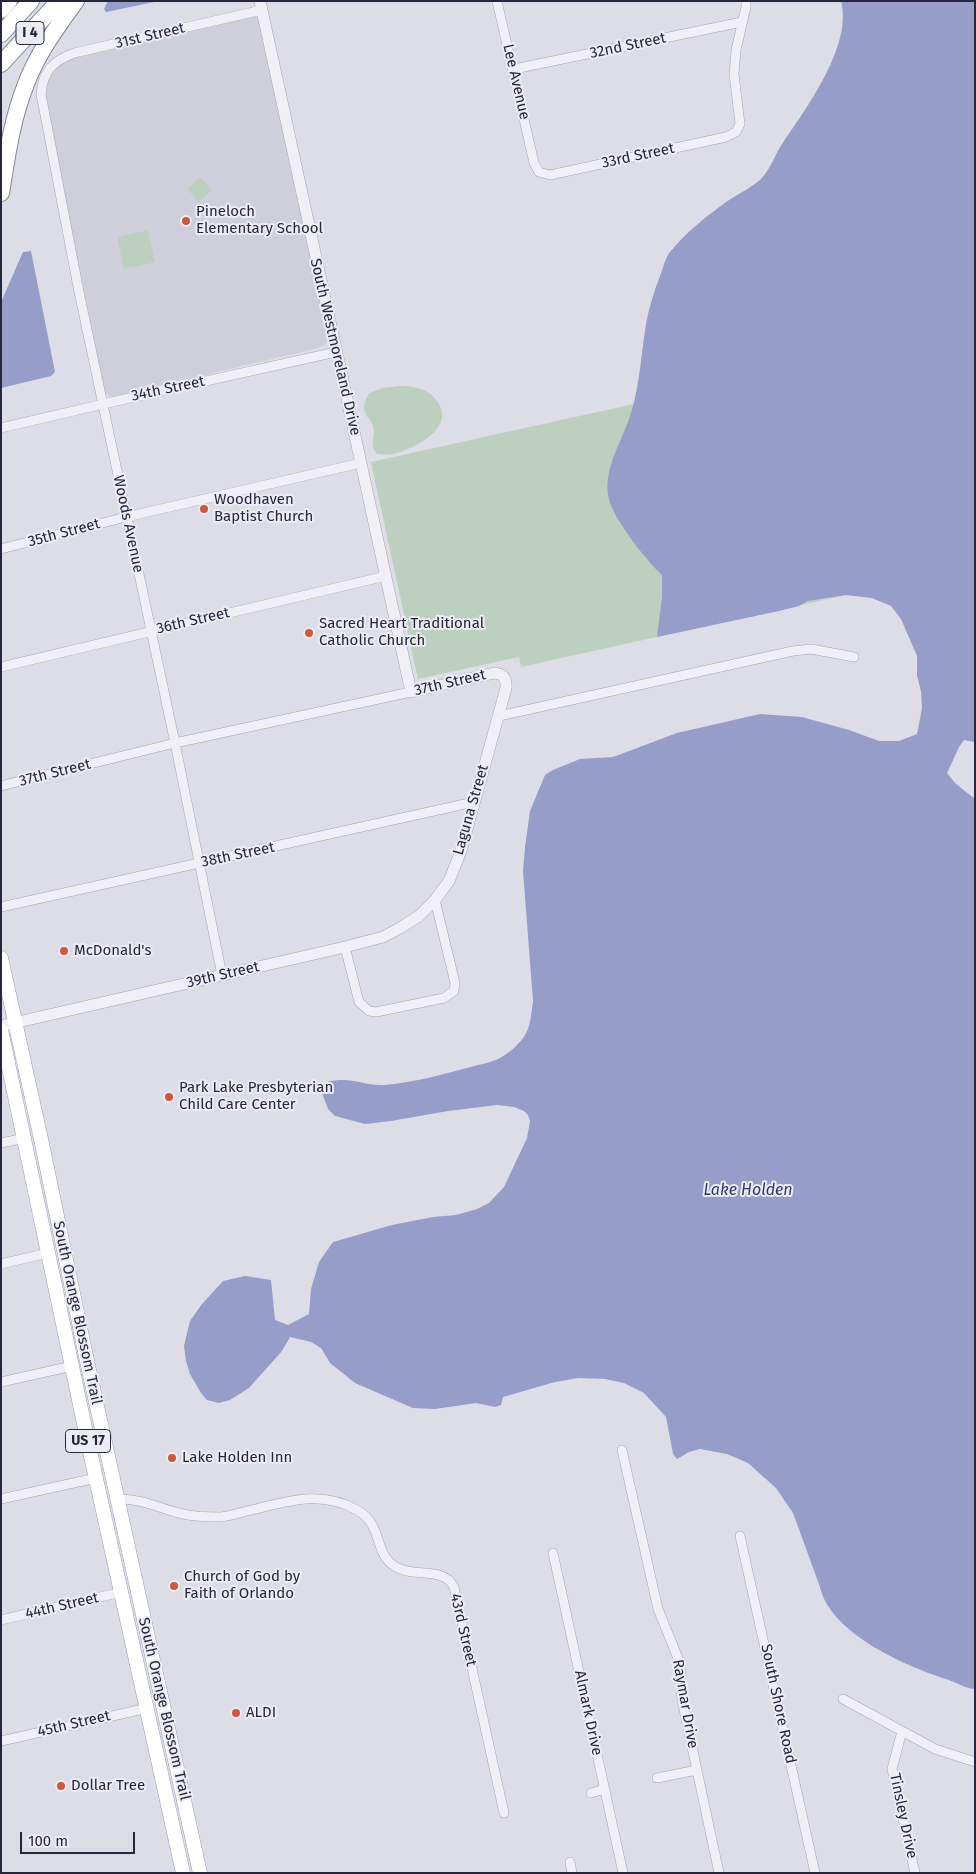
<!DOCTYPE html>
<style>
body{margin:0}
#map{position:relative;width:976px;height:1874px;overflow:hidden;background:#dcdde6;font-family:"Fira Sans",sans-serif}
canvas{display:block}
.frame{position:absolute;inset:0;border:2px solid #26263d;pointer-events:none}
.scale{position:absolute;left:20px;top:1832px;width:115px;height:22px;box-sizing:border-box;border:2px solid #26263d;border-top:0;padding-left:6px;font-size:15px;line-height:18px;white-space:nowrap;color:#26263d;-webkit-text-stroke:4px #ebecf4;paint-order:stroke}
</style>
<div id="map">
<canvas width="976" height="1874"></canvas>
<div class="frame"></div>
<div class="scale">100 m</div>
</div>
<script>
const ctx = document.querySelector('canvas').getContext('2d');
ctx.lineJoin = 'round';
function fillPath(path, color) { ctx.fillStyle = color; ctx.fill(path, 'evenodd'); }
function strokePath(path, color, width, dash) { ctx.strokeStyle = color; ctx.lineWidth = width; ctx.lineCap = dash ? 'butt' : 'round'; ctx.setLineDash(dash || []); ctx.stroke(path); }
function label(font, color, halo, rows, align = 'center') {
  ctx.font = font + ' "Fira Sans",sans-serif'; ctx.lineWidth = 4; ctx.setLineDash([]); ctx.textBaseline = 'middle'; ctx.strokeStyle = halo; ctx.fillStyle = color; for (const [text, x, y, turn = 0] of rows) {
    ctx.save(); ctx.translate(x, y); ctx.rotate((+turn || 0) * Math.PI / 180); ctx.textAlign = isNaN(turn) ? turn : align; if (halo) ctx.strokeText(text, 0, 0); ctx.fillText(text, 0, 0); ctx.restore();
  }
}
fillPath(new Path2D(`
 M252,16L257,17L260,23L329,337L325,345L318,348L112,397L108,396L104,389L45,105V89L48,78L53,69L71,58Z`), '#cecfdb');
fillPath(new Path2D(`
 M200,177L212,190L199,202L187,189Z
 M148,230L155,262L124,269L117,237Z
 M815,364L865,591L521,667L519,657L418,679L371,462Z
 M399,386C415,386 427,388 437,401C457,428 414,449 393,454C388,455 382,454 377,454C370,447 374,440 374,431C374,421 365,417 364,409C363,404 367,398 369,393L383,388Z`), '#bdd0bf');
fillPath(new Path2D(`
 M108,1H159L106,12L104,9Z
 M841,1H975V742L964,740L959,747L947,773L955,783L975,799V1689C964,1688 956,1682 946,1679C905,1666 830,1633 820,1587L793,1513L776,1488L748,1463L727,1454L700,1449L689,1452L677,1459L673,1454L666,1417L644,1393L624,1383L605,1379L578,1378L555,1382L503,1397L501,1405L495,1407L476,1403L435,1409L413,1408L355,1383L330,1363L321,1348L311,1342L290,1337L282,1351L249,1388L230,1400L219,1403L207,1400L201,1393L190,1374L186,1361L184,1346L190,1321L202,1304L223,1281L245,1276L271,1280L275,1320L288,1325L309,1314L311,1289L319,1262L333,1242L392,1225L433,1217L456,1215L477,1209L489,1203L504,1187L527,1138L530,1121L528,1115L524,1111L514,1107L497,1105L448,1111L391,1121L365,1124L335,1116L328,1109L322,1093L327,1082C352,1076 362,1086 384,1085C413,1083 443,1074 471,1067C480,1064 491,1063 500,1058C509,1053 517,1046 523,1038C531,1028 531,1014 533,1001L523,871L525,847L530,811L545,775L553,770L580,759L613,757L677,733L760,714L802,717L849,730L879,741H899L917,734L922,708L921,691L917,676V656L901,619L891,606L872,598L845,595L808,601L799,606L779,611L657,637L662,598V575C646,560 611,517 608,495C604,466 623,440 631,413C640,384 641,354 646,324C649,307 654,292 660,276C663,269 665,258 670,252C686,232 708,215 729,200C739,194 752,187 761,179C770,170 775,155 782,144C806,109 853,45 841,1Z
 M31,251L55,372L51,376L1,388V302L23,252Z`), '#969dc8');
const minor = new Path2D(`
 M497,1L534,163L539,172L550,175L726,137L736,132L740,124L734,74L736,50L746,7V1
 M514,69L742,22
 M1,428L112,402L336,352
 M1,549L126,517L361,463
 M1,667L386,576
 M499,716L793,651L811,649L854,657
 M1,786L175,743L411,692
 M1,907L474,802
 M345,947L359,1002L369,1011L376,1012L444,998L454,991L455,983L435,900
 M222,975L175,743L79,292L41,94C43,71 53,61 74,53L262,10
 M1,1143L25,1138
 M1,1264L48,1253
 M1,1382L72,1366
 M622,1450L658,1609L680,1663L682,1700L719,1873
 M1,1499L96,1478
 M117,1499C141,1498 161,1509 183,1514C195,1517 209,1517 221,1517C230,1516 239,1513 247,1511C286,1502 320,1489 357,1510C384,1525 373,1554 396,1567C414,1578 443,1566 454,1587L504,1813
 M740,1536L815,1873
 M553,1553L623,1873
 M1,1620L122,1592
 M843,1699L935,1749L975,1762
 M902,1731L892,1769L915,1873
 M1,1741L148,1708
 M657,1778L697,1770
 M591,1793L605,1789
 M570,1862L572,1873`);
const tertiary = new Path2D(`
 M1,1026L345,947L383,937L400,928L419,916L435,900L449,881L461,851L506,688C507,678 503,674 494,673L411,692L260,1`);
const primary = new Path2D(`
 M1,958L41,1139L87,1361L200,1873
 M1,1030L89,1447L183,1873`);
const motorway = new Path2D(`
 M1,10L9,1
 M1,34L31,1
 M1,64L59,1
 M1,193C7,156 12,119 26,84C37,54 57,27 76,1`);
strokePath(minor, '#a5a6b3', 10);
strokePath(tertiary, '#a5a6b3', 12);
strokePath(primary, '#9b9db2', 15);
strokePath(motorway, '#83859d', 18);
strokePath(minor, '#efeff5', 9);
strokePath(tertiary, '#efeff5', 11);
strokePath(primary, '#fff', 14);
strokePath(motorway, '#fff', 16);
for (const [x, y, r, color] of [
 [186,221,5,"#cf593e"],
 [204,509,5,"#cf593e"],
 [309,633,5,"#cf593e"],
 [64,951,5,"#cf593e"],
 [169,1097,5,"#cf593e"],
 [172,1458,5,"#cf593e"],
 [174,1586,5,"#cf593e"],
 [236,1713,5,"#cf593e"],
 [61,1786,5,"#cf593e"]
]) { const dot = new Path2D(); dot.arc(x, y, r, 0, 2 * Math.PI); ctx.fillStyle = color; ctx.fill(dot); strokePath(dot, '#ebecf4', 2); }
for (const [x, y, w] of [
 [30,33,28],
 [88,1441,45]
]) { const box = new Path2D(); box.roundRect(x - w / 2, y - 11.5, w, 23, 4); ctx.fillStyle = '#ebecf4'; ctx.fill(box); strokePath(box, '#26263d', 1); }
label('bold 14px', '#26263d', null, [
 ["I 4",30,33],
 ["US 17",88,1441]
]);
label('15px', '#26263d', '#ebecf4', [
 ["31st Street",150,36,-13],
 ["32nd Street",628,46,-12],
 ["Lee Avenue",516,82,77],
 ["33rd Street",638,156,-12],
 ["South Westmoreland Drive",335,347,77],
 ["34th Street",168,389,-12],
 ["Woods Avenue",128,524,78],
 ["35th Street",64,533,-15],
 ["36th Street",193,621,-13],
 ["37th Street",450,683,-13],
 ["37th Street",55,773,-14],
 ["Laguna Street",471,810,-74],
 ["38th Street",238,855,-12],
 ["39th Street",223,975,-13],
 ["South Orange Blossom Trail",77,1313,78],
 ["44th Street",62,1606,-13],
 ["43rd Street",463,1630,77],
 ["Raymar Drive",685,1704,80],
 ["South Shore Road",778,1704,78],
 ["South Orange Blossom Trail",164,1709,77],
 ["Almark Drive",588,1713,78],
 ["45th Street",74,1724,-13],
 ["Tinsley Drive",903,1816,78]
]);
label('15px', '#26263d', '#ebecf4', [
 ["Pineloch",196,212],
 ["Elementary School",196,229],
 ["Woodhaven",214,500],
 ["Baptist Church",214,517],
 ["Sacred Heart Traditional",319,624],
 ["Catholic Church",319,641],
 ["McDonald's",74,951],
 ["Park Lake Presbyterian",179,1088],
 ["Child Care Center",179,1105],
 ["Lake Holden Inn",182,1458],
 ["Church of God by",184,1577],
 ["Faith of Orlando",184,1594],
 ["ALDI",246,1713],
 ["Dollar Tree",71,1786]
], 'left');
label('italic 16px', '#303671', '#ebecf4', [
 ["Lake Holden",748,1191]
]);
</script>
